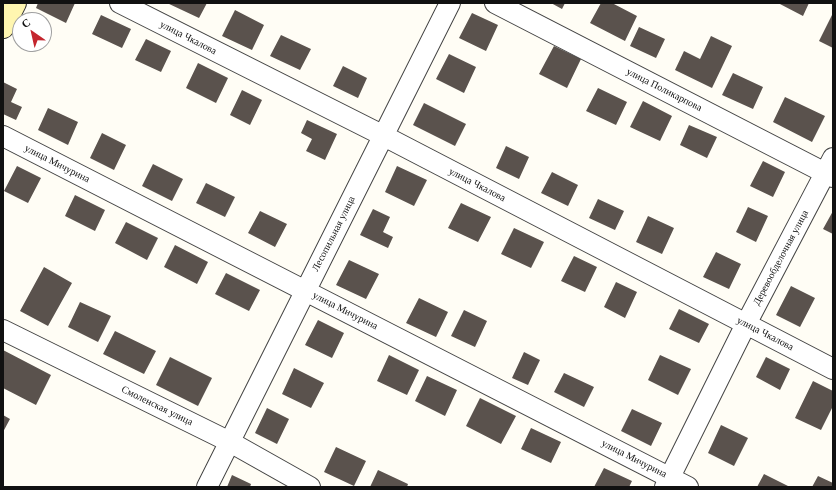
<!DOCTYPE html>
<meta charset="utf-8">
<style>
body{margin:0}
#map{position:relative;width:836px;height:490px;overflow:hidden;background:#fffdf5;font-family:Georgia,serif}
canvas{display:block}
.frame{position:absolute;inset:0;border:4px solid #111;pointer-events:none}
.north{position:absolute;left:12px;top:12px;width:40px;height:40px;box-sizing:border-box;background:#fff;border:1px solid #a0a0a0;border-radius:50%;rotate:326deg;font-size:11px;font-weight:700;line-height:16px;text-align:center;color:#111}
.north::after{content:'';display:block;margin:auto;width:14px;height:18px;background:#c4262e;clip-path:polygon(50% 0,100% 100%,50% 72%,0 100%)}
</style>
<div id="map">
<canvas width="836" height="490"></canvas>
<div class="frame"></div>
<div class="north">С</div>
</div>
<script>
const ctx = document.querySelector('canvas').getContext('2d');
ctx.lineJoin = 'round';
function fillPath(path, color) { ctx.fillStyle = color; ctx.fill(path, 'evenodd'); }
function strokePath(path, color, width, dash) { ctx.strokeStyle = color; ctx.lineWidth = width; ctx.lineCap = dash ? 'butt' : 'round'; ctx.setLineDash(dash || []); ctx.stroke(path); }
function label(font, color, halo, rows, align = 'center') {
  ctx.font = font + ' Georgia,serif'; ctx.lineWidth = 4; ctx.setLineDash([]); ctx.textBaseline = 'middle'; ctx.strokeStyle = halo; ctx.fillStyle = color; for (const [text, x, y, turn = 0] of rows) {
    ctx.save(); ctx.translate(x, y); ctx.rotate((+turn || 0) * Math.PI / 180); ctx.textAlign = isNaN(turn) ? turn : align; if (halo) ctx.strokeText(text, 0, 0); ctx.fillText(text, 0, 0); ctx.restore();
  }
}
fillPath(new Path2D(`
 M38,3H75L66,23L36,8Z
 M167,3H207L199,18Z
 M551,3H565L562,9Z
 M601,3H612L637,16L625,41L590,23Z
 M778,3H809L803,16Z
 M235,10L264,25L252,50L222,36Z
 M472,13L498,25L486,51L459,38Z
 M833,13V48L819,41Z
 M101,15L131,29L122,48L92,34Z
 M639,27L665,39L656,58L630,46Z
 M281,35L311,49L300,70L270,56Z
 M711,36L732,46L712,88L675,70L684,51L700,59Z
 M146,39L171,51L161,72L135,60Z
 M554,46L581,59L567,88L539,74Z
 M449,54L476,67L464,93L436,79Z
 M198,63L228,78L216,103L186,88Z
 M343,66L367,78L358,98L333,86Z
 M733,73L763,87L753,109L722,95Z
 M3,82L17,89L11,102L22,107L16,120L3,114Z
 M598,88L627,102L616,125L586,111Z
 M242,90L262,100L250,125L230,115Z
 M785,97L825,116L812,142L773,122Z
 M643,101L672,116L660,141L630,127Z
 M424,103L466,124L455,146L413,125Z
 M48,108L78,122L68,145L38,130Z
 M307,120L337,134L325,160L306,151L312,139L301,133Z
 M689,125L717,137L707,158L680,145Z
 M102,133L126,145L114,170L90,158Z
 M506,146L529,157L519,179L496,168Z
 M763,161L785,172L773,197L750,186Z
 M153,164L183,179L172,201L142,186Z
 M17,166L41,178L28,203L4,191Z
 M397,166L427,180L414,206L385,192Z
 M552,172L578,185L568,206L541,193Z
 M206,183L235,197L225,217L196,203Z
 M75,195L105,210L95,231L65,216Z
 M598,199L624,211L615,230L589,218Z
 M461,203L491,217L478,242L448,228Z
 M748,207L768,216L756,242L736,232Z
 M373,209L390,217L383,232L393,237L388,248L360,235Z
 M260,211L287,224L275,247L248,233Z
 M833,211V234L823,229Z
 M648,216L674,228L662,254L636,242Z
 M126,222L158,238L147,260L115,243Z
 M514,228L544,242L531,268L501,254Z
 M175,245L208,262L197,284L164,267Z
 M716,252L741,264L729,289L703,277Z
 M574,256L597,267L585,292L561,281Z
 M349,260L379,274L366,299L336,285Z
 M44,267L72,283L48,326L20,311Z
 M226,273L260,290L249,311L215,294Z
 M616,282L637,292L625,318L604,307Z
 M791,286L815,298L800,327L776,315Z
 M419,298L448,312L436,337L406,323Z
 M80,302L111,316L98,342L68,327Z
 M679,309L709,324L699,343L669,329Z
 M464,310L487,321L475,347L451,336Z
 M318,320L344,333L332,358L305,345Z
 M115,331L156,351L144,374L103,354Z
 M3,350L51,375L36,405L3,388Z
 M524,352L540,360L528,385L512,378Z
 M389,355L419,370L407,395L377,381Z
 M660,355L691,369L678,395L648,380Z
 M170,357L212,378L198,406L156,385Z
 M766,357L790,369L780,390L756,377Z
 M294,368L324,383L311,408L282,394Z
 M564,373L594,387L584,407L554,392Z
 M427,376L457,390L445,416L415,401Z
 M813,381L833,391V406L821,430L795,418Z
 M480,398L516,416L501,444L466,426Z
 M267,408L289,419L277,444L255,433Z
 M632,409L662,423L651,446L621,431Z
 M3,415L10,419L3,432Z
 M721,425L748,438L734,466L708,453Z
 M531,428L561,442L551,463L521,449Z
 M336,447L366,461L354,486L324,472Z
 M604,468L632,481L629,487H594Z
 M378,470L408,484L407,487H370Z
 M764,474L790,487H757Z
 M232,475L251,484L250,487H227Z
 M818,476L833,483V487H812Z`), '#5a524d');
const minor = new Path2D(`
 M120,3L384,136L833,369
 M495,3L833,177
 M3,136L688,487
 M3,330L230,442L310,487
 M207,487L450,3
 M665,487L746,324L833,158`);
const secondary = new Path2D(`
 M3,27L15,3`);
strokePath(minor, '#444', 22);
strokePath(secondary, '#333', 24);
strokePath(minor, '#fff', 20);
strokePath(secondary, '#fff6b0', 22);
label('10px', '#111', '#fff', [
 ["улица Чкалова",188,38,27],
 ["улица Поликарпова",664,90,27],
 ["улица Мичурина",57,164,27],
 ["улица Чкалова",477,185,27],
 ["Лесопильная улица",334,234,-63],
 ["Деревообделочная улица",781,258,-62],
 ["улица Мичурина",345,311,27],
 ["улица Чкалова",765,334,27],
 ["Смоленская улица",157,406,26],
 ["улица Мичурина",634,459,27]
]);
</script>
